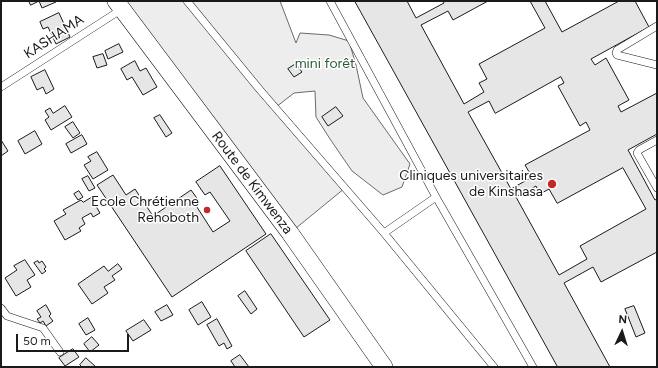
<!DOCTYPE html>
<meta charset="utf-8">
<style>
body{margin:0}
#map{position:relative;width:658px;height:368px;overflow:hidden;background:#fff;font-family:Figtree,sans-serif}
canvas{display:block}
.frame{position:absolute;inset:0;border:2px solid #1a1a1a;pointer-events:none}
.north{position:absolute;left:602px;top:312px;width:40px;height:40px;-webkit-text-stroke:3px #fff;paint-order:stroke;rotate:4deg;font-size:11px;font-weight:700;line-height:16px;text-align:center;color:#1a1a1a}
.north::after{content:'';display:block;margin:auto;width:14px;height:18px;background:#1a1a1a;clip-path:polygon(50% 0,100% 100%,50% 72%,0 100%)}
.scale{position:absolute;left:16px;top:334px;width:113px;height:18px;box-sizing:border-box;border:2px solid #1a1a1a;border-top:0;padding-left:5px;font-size:12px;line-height:14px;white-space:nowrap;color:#1a1a1a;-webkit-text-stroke:3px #fff;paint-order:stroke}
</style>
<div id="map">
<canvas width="658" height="368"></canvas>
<div class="frame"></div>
<div class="north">N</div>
<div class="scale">50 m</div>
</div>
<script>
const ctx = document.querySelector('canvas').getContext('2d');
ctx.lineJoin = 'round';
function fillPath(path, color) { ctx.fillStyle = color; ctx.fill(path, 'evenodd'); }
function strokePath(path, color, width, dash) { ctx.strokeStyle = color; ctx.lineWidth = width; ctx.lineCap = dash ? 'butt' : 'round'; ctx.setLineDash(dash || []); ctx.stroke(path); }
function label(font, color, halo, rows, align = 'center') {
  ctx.font = font + ' Figtree,sans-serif'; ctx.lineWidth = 3; ctx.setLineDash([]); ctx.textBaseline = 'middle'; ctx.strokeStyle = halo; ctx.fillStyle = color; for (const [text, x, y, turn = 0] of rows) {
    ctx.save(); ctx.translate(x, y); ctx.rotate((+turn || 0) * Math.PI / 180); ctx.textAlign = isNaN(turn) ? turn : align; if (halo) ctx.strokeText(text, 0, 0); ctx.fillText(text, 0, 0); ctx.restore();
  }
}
const green = new Path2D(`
 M117,1H280L296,43L300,33L329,35L349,41L356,65L363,98L410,164L402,187L383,195L352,171L330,139L316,117L315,91L294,93L276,107L345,188L290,233Z`);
fillPath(green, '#ededed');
strokePath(green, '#6a6a6a', 1);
const building = new Path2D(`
 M29,1H55L56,2L42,8L39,1L31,5Z
 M355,1H407L416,18L444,3L443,1H488L453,20L448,11L421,25L464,104L484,92L479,83L487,79L479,64L545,28L530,1H545L562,32L619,1H635L649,27L591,59L595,65L606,58L629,100L618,106L621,112L657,93V134L628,150L655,200L657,199V252L601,282L593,267L564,283L610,367H558ZM561,77L564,83L558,86L580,126L586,122L590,130L525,165L532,177L511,189L468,112L489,101L495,113ZM623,168L646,209L580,246L587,259L559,275L516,197L536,186L540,194L549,189L557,203Z
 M59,13L70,37L56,44L48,27L43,29L40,22Z
 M119,44L123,52L108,59L105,51Z
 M103,54L107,65L97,68L93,57Z
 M135,61L140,71L146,68L157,87L143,95L132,77L127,80L121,69Z
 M296,64L302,72L294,77L288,69Z
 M45,70L54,89L46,94L43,87L37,90L31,77Z
 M65,106L72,117L51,130L45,120L49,117L45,111L50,108L53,113Z
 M336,107L343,116L328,126L322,117Z
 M160,115L172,133L166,137L154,118Z
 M73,122L80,133L73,138L65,127Z
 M35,131L42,144L25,154L18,141Z
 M82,135L87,144L71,153L66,144Z
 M1,140L8,151L1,156Z
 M97,152L108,170L93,179L84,165L91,161L88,157Z
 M220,166L266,234L172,297L97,185L113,175L126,195L135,189L153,216L191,190L199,201L195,204L213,232L230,221L210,192L205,195L196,182Z
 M88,176L95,188L89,191L82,179Z
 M79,191L83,197L78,200L74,194Z
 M91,198L100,213L93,217L91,213L82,218L85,224L79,228L81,231L65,240L54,221L66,214L63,210L81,200L83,202Z
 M271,234L330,320L304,337L246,251Z
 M25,260L35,275L27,280L31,287L16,296L5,278L17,270L14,266Z
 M38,261L39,263L42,261L46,267L44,269L46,271L42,274L34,263Z
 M118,264L122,269L112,276L115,280L104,287L108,293L92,304L78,284L104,266L108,271Z
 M245,291L257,309L251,314L238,296Z
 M202,302L211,317L198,325L189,310Z
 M46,305L51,314L49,316L53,321L46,326L43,321L40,323L37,319L41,317L37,311Z
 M167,305L173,315L161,321L155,312Z
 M634,306L645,333L636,337L625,309Z
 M88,318L95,330L86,335L79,324Z
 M217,319L232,346L227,349L224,343L219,346L207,325Z
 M144,320L151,330L133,341L126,331Z
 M92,337L99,345L90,352L84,344Z
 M73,349L79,357L65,366L59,358Z
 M240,355L249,367H235L231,361Z
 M86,358L95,366L94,367H82L80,365Z`);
fillPath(building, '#e6e6e6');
strokePath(building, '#1a1a1a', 1);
const service = new Path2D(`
 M187,1L260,90L384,233L494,367
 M330,1L436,197L533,367
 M657,26L617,50L616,53L617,55L657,65
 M1,87L122,9
 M657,140L639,150L637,153L657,188
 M384,233L436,197
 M1,308L7,316L43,328L60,352`);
const tertiary = new Path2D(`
 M116,1L290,233L384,367`);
strokePath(service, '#1a1a1a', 8);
strokePath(tertiary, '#1a1a1a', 18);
strokePath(service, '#fff', 7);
strokePath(tertiary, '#fff', 17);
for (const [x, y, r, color] of [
 [552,184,5,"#c62828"],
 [207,210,4,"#c62828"]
]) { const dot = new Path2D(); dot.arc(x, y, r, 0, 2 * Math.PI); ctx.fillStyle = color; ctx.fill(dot); strokePath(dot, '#fff', 1.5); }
label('14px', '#1a1a1a', '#fff', [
 ["KASHAMA",54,37,-33],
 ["Route de Kimwenza",252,183,53]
]);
label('14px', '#2b5a34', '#fff', [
 ["mini forêt",325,64]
]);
label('14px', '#1a1a1a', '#fff', [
 ["Cliniques universitaires",543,176],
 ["de Kinshasa",543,192],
 ["Ecole Chrétienne",199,202],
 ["Rehoboth",199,218]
], 'right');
</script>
